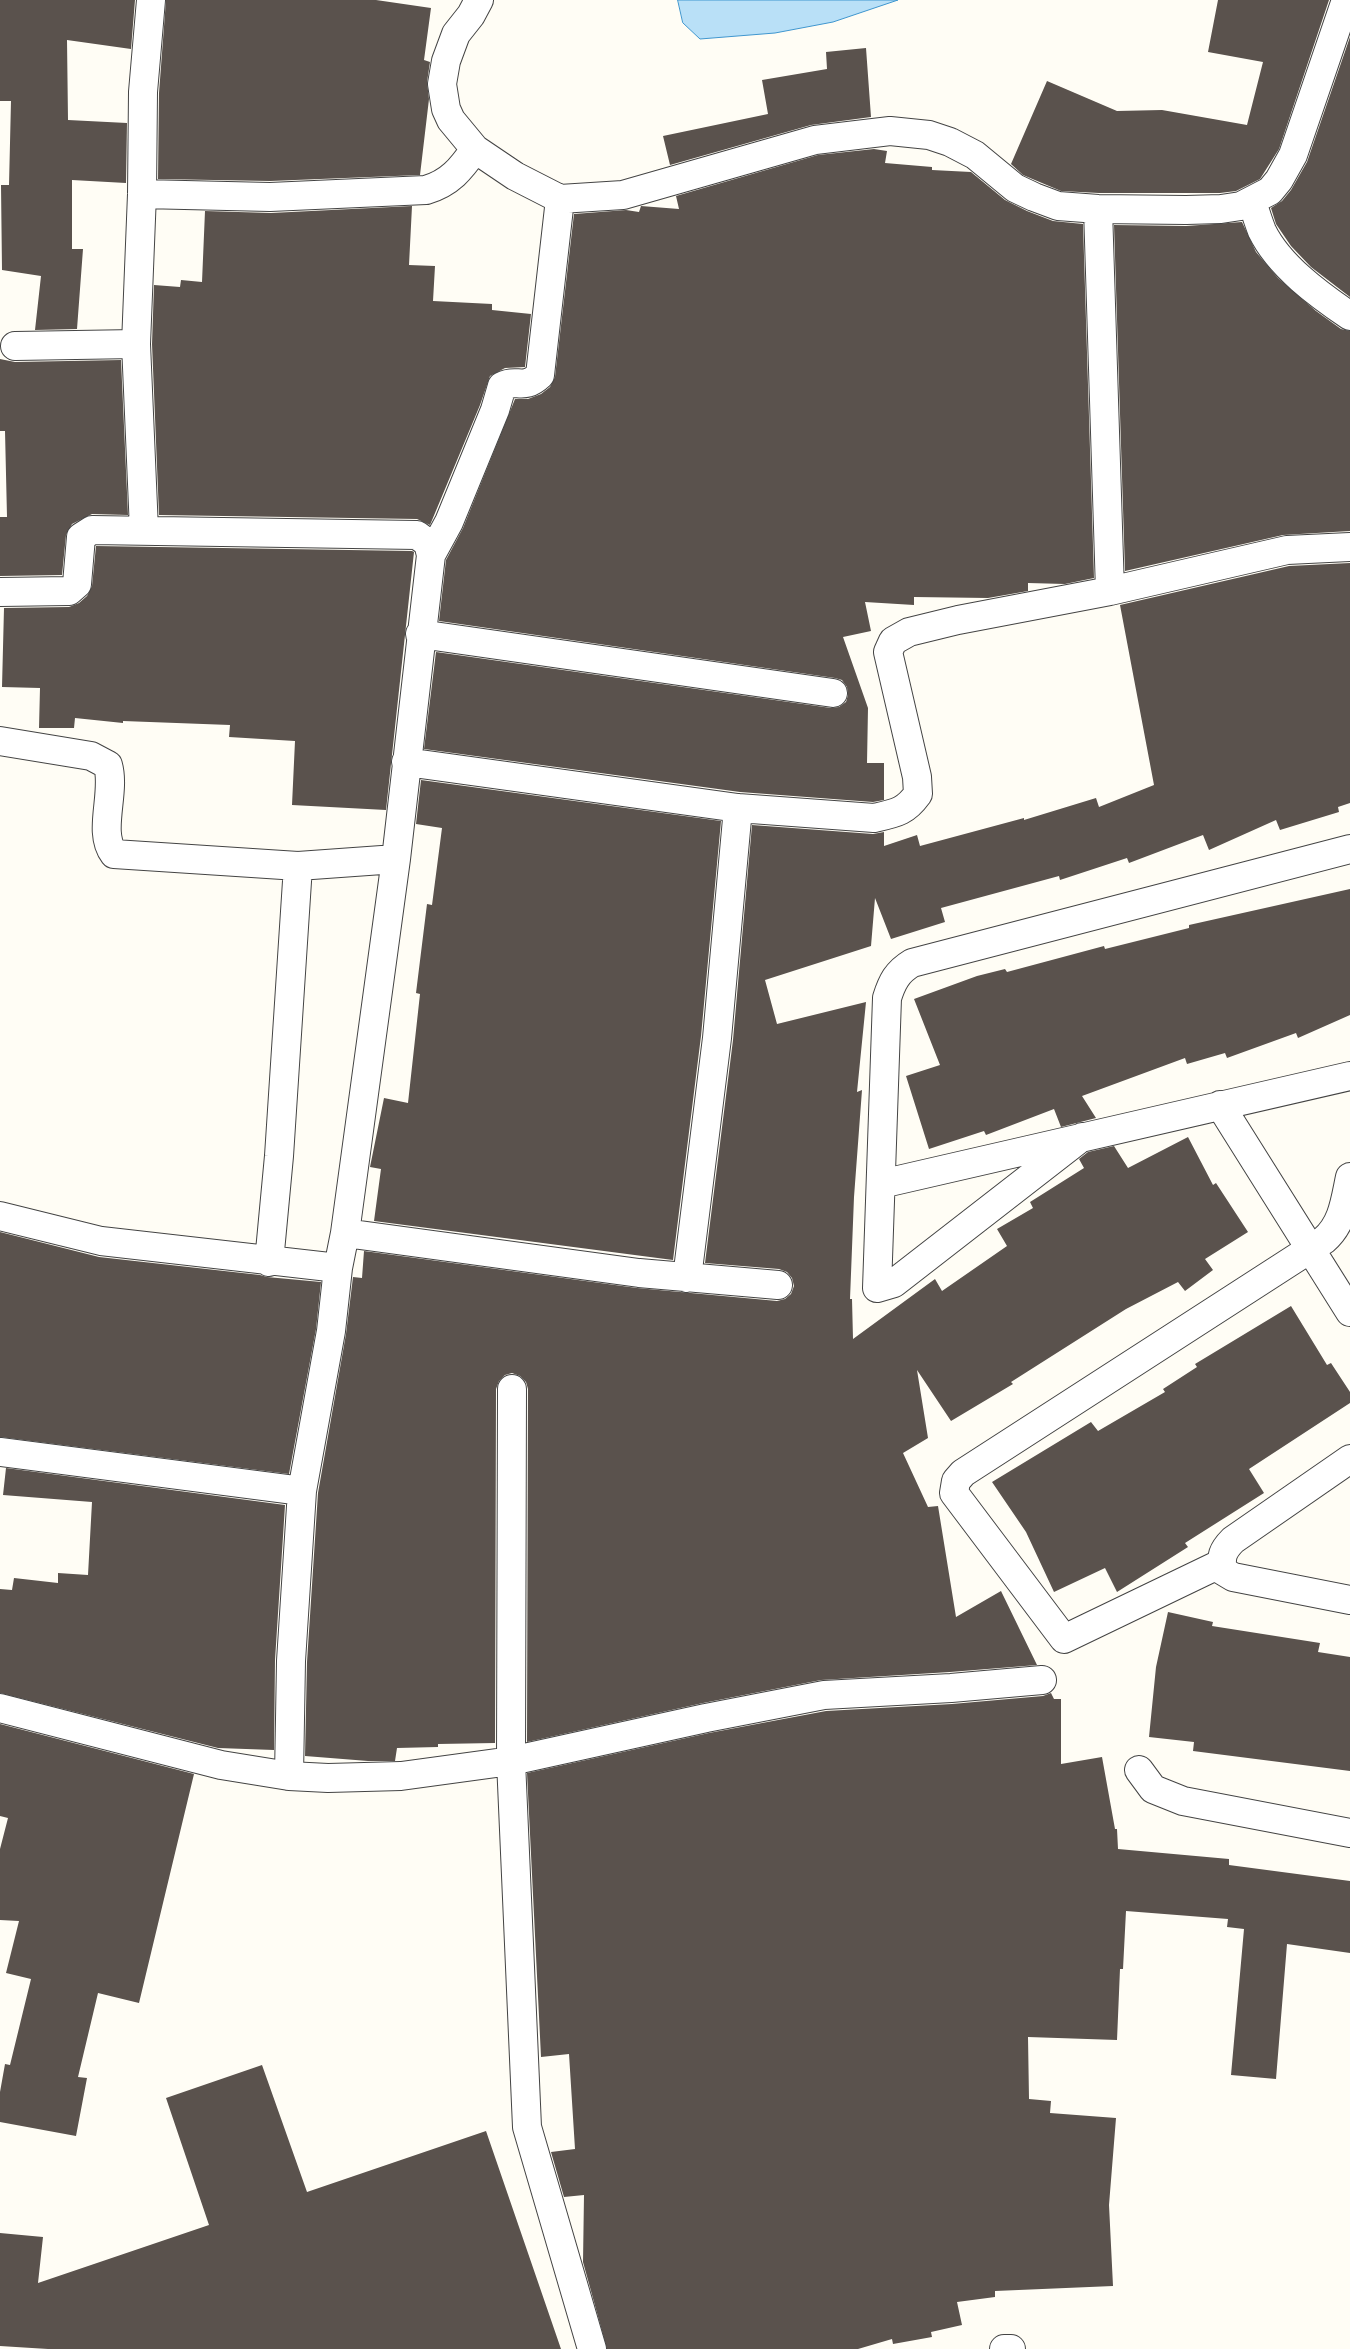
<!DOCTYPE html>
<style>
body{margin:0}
canvas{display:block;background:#fffdf5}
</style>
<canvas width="1350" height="2349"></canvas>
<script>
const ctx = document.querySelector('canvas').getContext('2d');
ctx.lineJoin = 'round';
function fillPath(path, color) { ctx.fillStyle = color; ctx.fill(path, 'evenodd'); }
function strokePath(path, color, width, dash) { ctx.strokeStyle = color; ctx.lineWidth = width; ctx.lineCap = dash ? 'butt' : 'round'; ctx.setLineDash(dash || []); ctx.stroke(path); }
const water = new Path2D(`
 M678,0H898L833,22L775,33L700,39L683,23Z`);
fillPath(water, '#b9e0f7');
strokePath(water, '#3f96cf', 1);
fillPath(new Path2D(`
 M0,0H135L131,49L67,40L68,120L127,123L126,183L72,180V249H83L77,329L35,330L41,276L2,270L1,185H9L11,101H0Z
 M166,0H376L431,8L424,60L430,62L427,82L429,99L420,175L270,181L158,179L159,93Z
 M1218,0H1329L1279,149L1260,179L1236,191L1220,193H1099L1061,191L1023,175L1011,164L1047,81L1117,111L1162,110L1247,125L1263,62L1208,52Z
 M1350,37V297L1311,267L1291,246L1276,224L1271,208L1282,201L1291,190L1307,162Z
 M866,48L871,117L811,125L670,165L663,136L768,114L762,80L827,69L826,52Z
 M874,149L887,151L885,163L932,167V170L971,172L1005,200L1027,211L1053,221L1083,224L1094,578L1065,584L1028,583V591L988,598L914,597V605L865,602L871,631L843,637L868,708L867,763H884V800L873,802L740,792L424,749L436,652L831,708L839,707L846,702L848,695L847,687L842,680L835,678L439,621L446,560L463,528L515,399H528L541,394L550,387L555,377L574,214L626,210L639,212L641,206L679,209L676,196L818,155Z
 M412,206L409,265L435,266L433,301L492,304V310L531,314L525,367L505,368L490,376L480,405L430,525L417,519L159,515L152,344L154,285L180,287L181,280L202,282L205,211L271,213Z
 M1242,222L1256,252L1278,278L1316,311L1341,329L1350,331V531L1283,535L1125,571L1114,225L1186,226Z
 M0,359L15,362L121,360L128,515L92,514L72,524L66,535L62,575L0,576V517H7L5,431H0Z
 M96,546L412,551L414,552L386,810L292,805L295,741L229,737L230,725L123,721V723L75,718L74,728H39L40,688L2,687L4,608L69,607L79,603L87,596L92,586Z
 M1350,563V803L1338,807L1339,812L1280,830L1276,820L1209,850L1203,835L1129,863L1127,858L1060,880L1059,876L941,908L945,922L891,939L875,898L871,946L765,980L777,1024L866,1002L857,1092L862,1090L854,1197L850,1299H852L853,1339L935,1279L942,1291L1007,1246L997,1229L1033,1208L1030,1202L1084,1168L1079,1159L1088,1152L1114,1146L1128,1168L1188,1137L1213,1185L1216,1183L1248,1232L1205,1259L1213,1270L1185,1291L1178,1282L1126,1309L1011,1382L1013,1384L951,1421L917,1370L928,1438L903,1453L928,1507L938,1506L956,1617L1001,1591L1037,1665L950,1672L821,1680L703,1703L527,1742L528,1389L526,1382L520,1376L512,1373L505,1375L499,1381L496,1389L495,1743L438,1744V1747L397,1748L395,1761H368L305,1756L307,1662L318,1493L346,1334L353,1277L362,1278L364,1251L637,1288L777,1301L785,1299L791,1294L794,1286L792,1278L787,1272L779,1269L705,1263L733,1040L752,825L873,834L884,832V846L917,835L920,846L1024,818V820L1096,798L1099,807L1154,785L1120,605L1289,566Z
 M421,780L721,821L701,1036L673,1260L374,1221L381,1169L370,1167L384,1098L408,1103L420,994L416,993L427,904L432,905L442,828L416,824Z
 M1350,889V1015L1298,1038L1296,1033L1227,1058L1225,1053L1187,1064L1185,1058L1082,1096L1096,1118L1061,1127L1054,1109L986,1135L984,1131L929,1149L906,1076L940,1065L914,999L977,976L1005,969L1007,972L1104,946L1105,949L1189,928V925Z
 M0,1232L99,1257L260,1275L267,1277L321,1282L316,1329L289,1474L0,1437Z
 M1291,1306L1327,1365L1331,1363L1350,1392V1403L1249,1469L1264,1493L1185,1543L1188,1547L1117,1592L1105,1568L1054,1592L1026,1532L992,1482L1091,1422L1098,1431L1165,1392L1163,1389L1197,1367L1195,1364Z
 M6,1468L285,1505L275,1660L274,1750L218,1748L0,1693V1589L12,1590L14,1578L58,1583V1573L88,1575L92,1502L3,1495Z
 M1168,1612L1213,1622L1212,1626L1320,1643L1318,1652L1350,1657V1771L1193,1751L1194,1742L1149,1737L1156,1667Z
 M1051,1693L1054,1699H1061V1764L1102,1757L1115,1829H1117L1118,1849L1229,1859V1865L1350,1881V1953L1287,1944L1276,2079L1231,2075L1244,1929L1227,1927L1228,1919L1126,1911L1123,1969H1120L1117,2040L1028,2037L1029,2099L1051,2101L1050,2113L1116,2118L1109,2205L1113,2286L995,2291V2297L957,2302L962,2325L931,2332L932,2337L893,2344L892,2339L858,2349H607L583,2262L584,2195L564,2197L551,2152L575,2149L569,2054L541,2057L527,1773L709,1733L826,1711L952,1704L1043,1696Z
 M0,1724L194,1774L139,2003L98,1993L78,2077L87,2078L76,2136L0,2122V2092L5,2064L10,2065L31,1979L6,1973L19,1921L0,1920V1849L8,1818L0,1816Z
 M262,2065L307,2192L486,2131L561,2349H48L0,2346V2233L43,2237L38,2283L209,2225L166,2098Z`), '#5a524d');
const minor = new Path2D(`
 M479,0L471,15L456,34L446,61L442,84L446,109L451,120L475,149L515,176L560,199L623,195L815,140L890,131L929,135L950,142L975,155L1015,188L1034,197L1058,206L1098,209L1186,210L1221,209L1241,206L1270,191L1279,180L1293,155L1346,0
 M142,194L270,197L426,190C450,183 461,169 475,149
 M1252,201C1255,211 1258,221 1262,231C1279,266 1319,295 1350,316
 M1098,209L1110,591
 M15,346L136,344
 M144,530L136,344L142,194L143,92L151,0
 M431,555L449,522L495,410L502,386C517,378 523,391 540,375L560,199
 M0,592L69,591L77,584L81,537L92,530L417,535L428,543L431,555L396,859L345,1233L338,1268L101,1241L0,1216
 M420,634L833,693
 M0,741L91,756L108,765C116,793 97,832 114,854L298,866L396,859
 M406,762L738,808L874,818C896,813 905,812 918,794L917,777L888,652L893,641L909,632L958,620L1110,591L1287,550L1350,547
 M1220,1105L1350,1312
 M1082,1137L894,1283L877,1288L887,998C892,982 897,972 912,963L1350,849
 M881,1184L1350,1076
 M345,1233L639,1273L778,1285
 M269,1262L279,1156L298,866
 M687,1278L717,1038L738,808
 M512,1389L511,1761L527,2127L592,2349
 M0,1452L302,1491
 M1350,1459L1233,1540C1223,1550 1220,1557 1223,1571L1233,1577L1350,1600
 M1222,1563L1064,1639L954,1493L956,1481L963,1473L1324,1240C1343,1224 1345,1200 1350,1177
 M0,1708L221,1765L289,1776L328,1778L401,1776L511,1761L706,1718L824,1695L951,1688L1042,1680
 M1139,1770L1153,1789L1183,1801L1350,1833
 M289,1776L291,1661L302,1491L331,1331L338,1268
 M1004,2349H1011`);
strokePath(minor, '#444', 30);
strokePath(minor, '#fff', 28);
</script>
